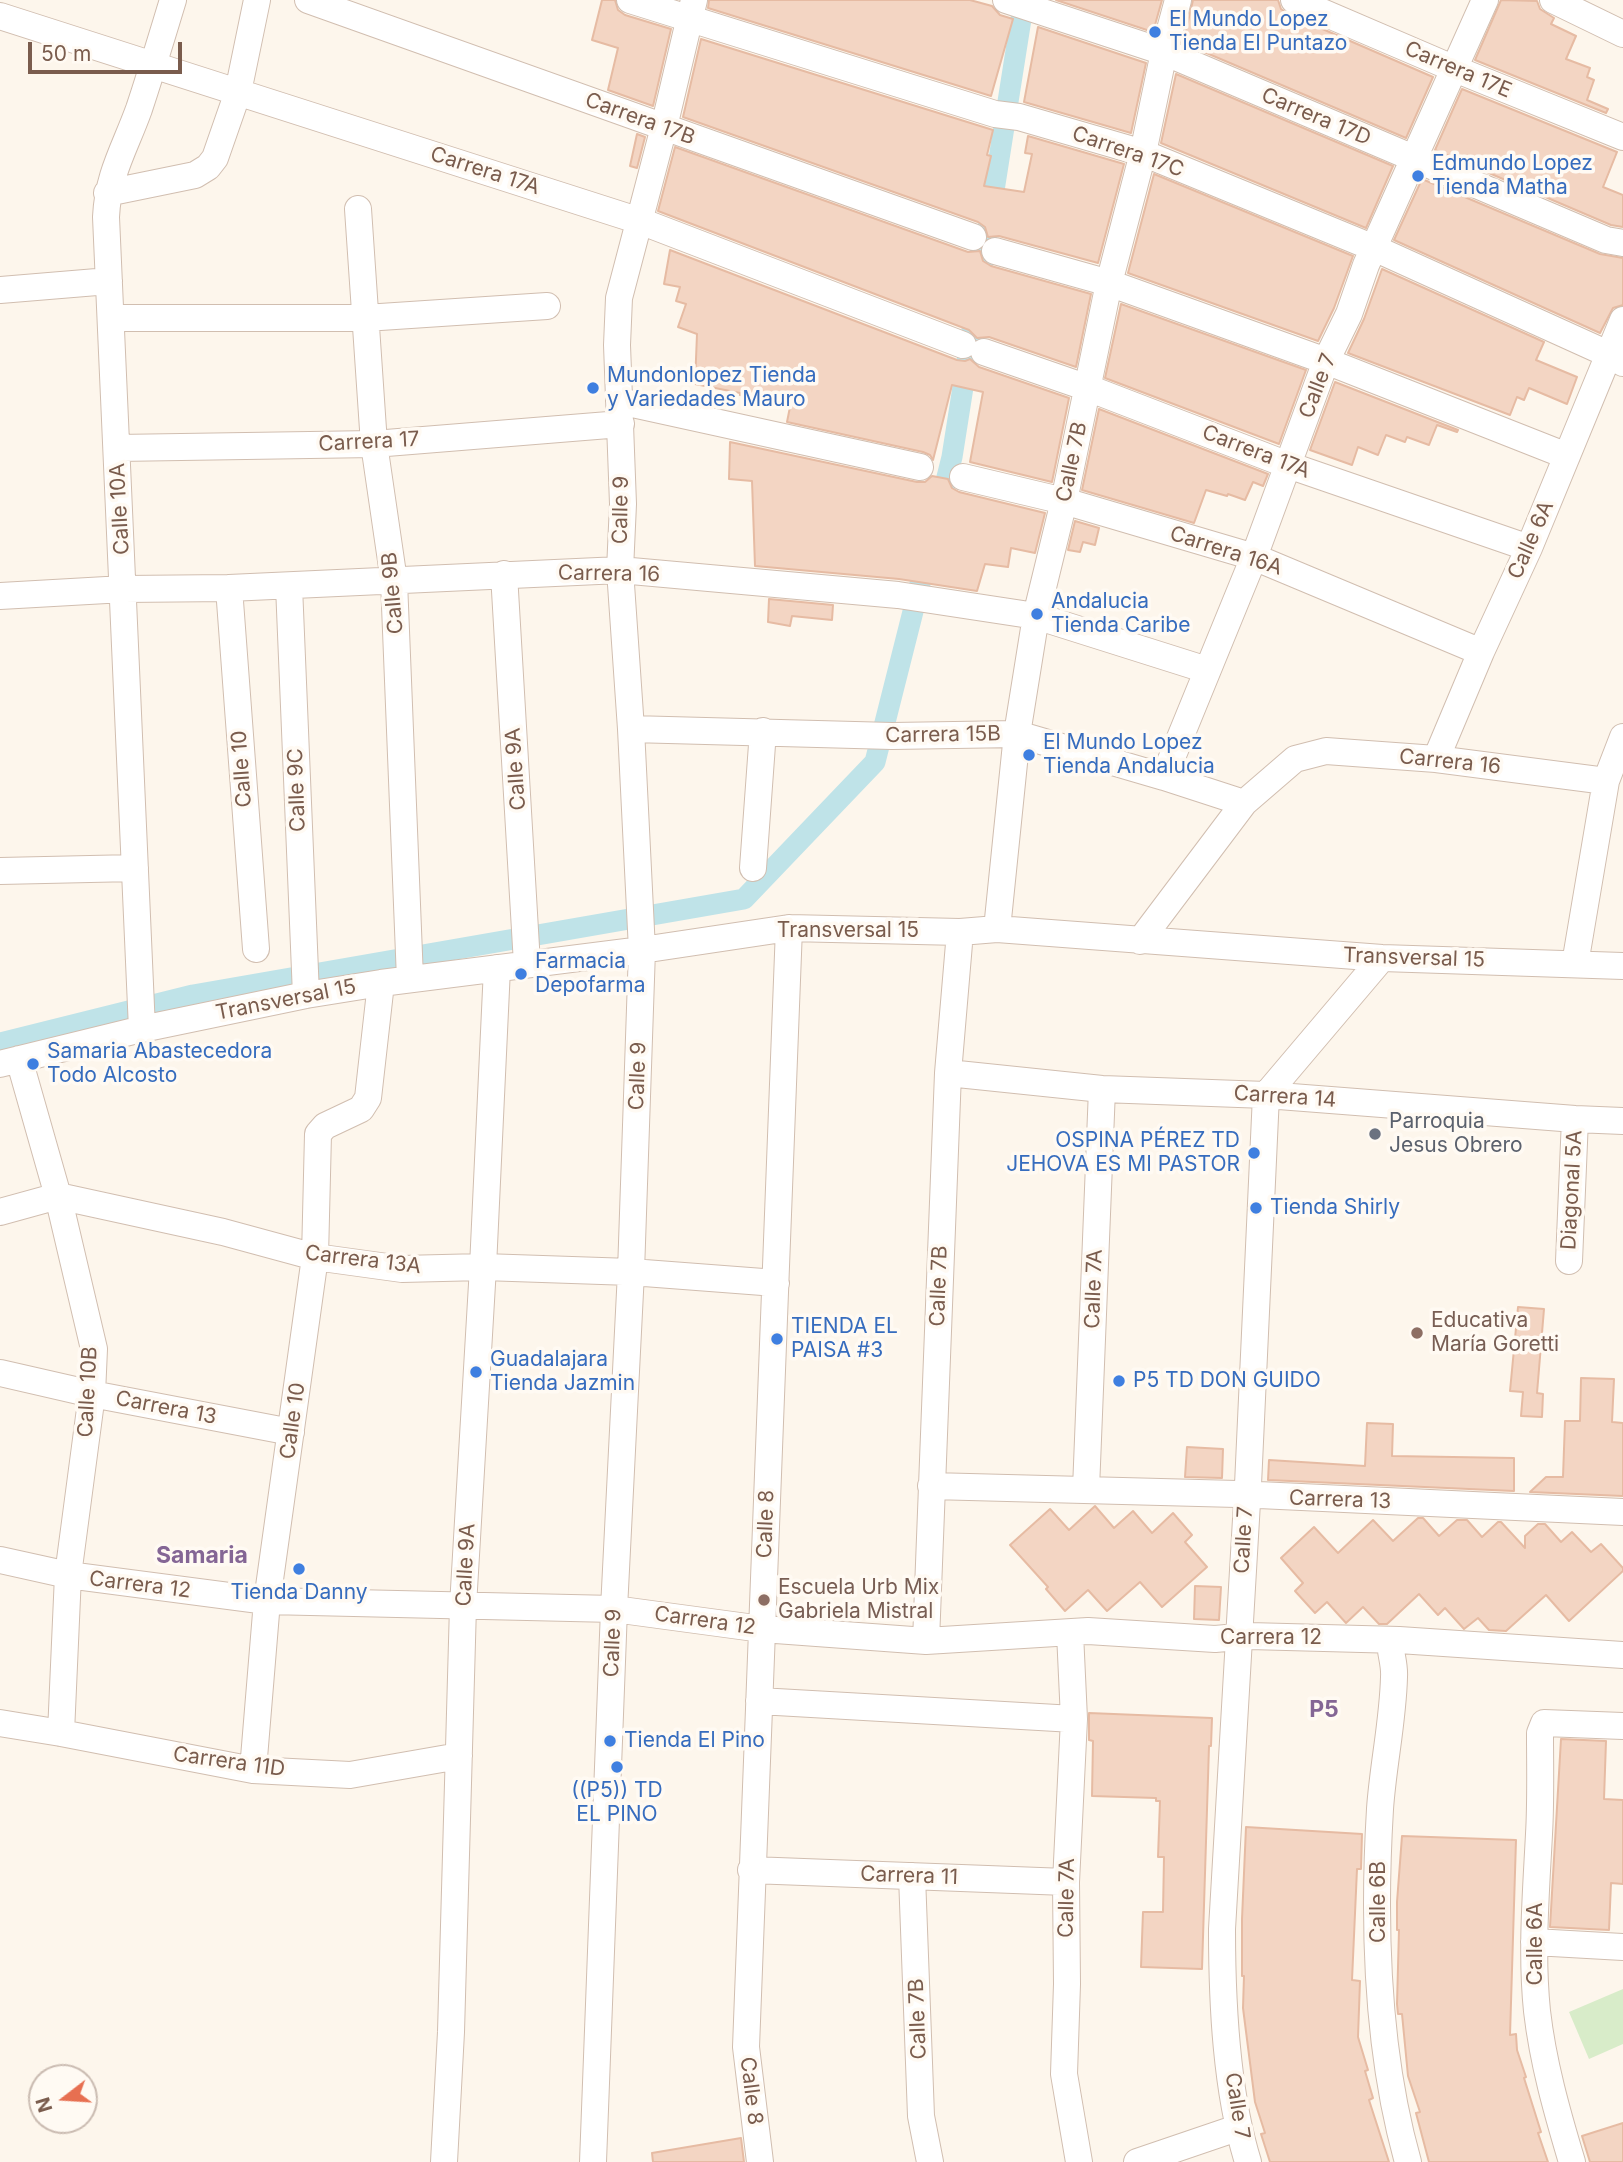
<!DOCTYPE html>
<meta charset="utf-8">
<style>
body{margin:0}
#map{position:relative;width:1623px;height:2162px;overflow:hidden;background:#fdf6ec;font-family:Inter,sans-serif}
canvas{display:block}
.north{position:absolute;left:28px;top:2064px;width:70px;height:70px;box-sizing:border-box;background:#fffaf3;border:2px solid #cabbb1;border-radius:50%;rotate:253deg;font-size:19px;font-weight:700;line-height:28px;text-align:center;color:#7a5c4d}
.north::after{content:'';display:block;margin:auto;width:24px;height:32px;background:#e76f51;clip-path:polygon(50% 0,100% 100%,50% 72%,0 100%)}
.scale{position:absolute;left:28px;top:42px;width:154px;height:32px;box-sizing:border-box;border:4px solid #7a5c4d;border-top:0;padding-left:9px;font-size:21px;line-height:24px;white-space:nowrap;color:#7a5c4d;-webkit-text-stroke:5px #fffaf3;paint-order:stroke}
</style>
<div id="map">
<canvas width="1623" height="2162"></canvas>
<div class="north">N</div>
<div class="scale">50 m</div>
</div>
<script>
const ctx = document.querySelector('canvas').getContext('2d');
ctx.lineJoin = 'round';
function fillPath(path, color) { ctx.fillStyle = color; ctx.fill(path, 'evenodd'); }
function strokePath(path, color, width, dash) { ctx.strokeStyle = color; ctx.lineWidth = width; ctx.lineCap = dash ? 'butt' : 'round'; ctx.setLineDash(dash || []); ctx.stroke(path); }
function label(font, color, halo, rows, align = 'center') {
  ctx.font = font + ' Inter,sans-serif'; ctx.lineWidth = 7; ctx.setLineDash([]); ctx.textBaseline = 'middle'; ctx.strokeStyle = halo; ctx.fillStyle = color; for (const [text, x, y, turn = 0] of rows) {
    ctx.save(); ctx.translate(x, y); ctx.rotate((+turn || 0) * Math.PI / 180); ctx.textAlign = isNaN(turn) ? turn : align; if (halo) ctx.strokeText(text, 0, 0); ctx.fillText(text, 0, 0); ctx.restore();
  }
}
fillPath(new Path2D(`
 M1623,1989V2044L1589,2059L1569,2012Z`), '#d8ecc9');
strokePath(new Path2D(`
 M940,505L952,457L1024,0
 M0,1043L193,995L744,899L875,762L927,556`), '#bfe3e8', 21);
const building = new Path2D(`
 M602,0H615L618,10L625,15L671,29L653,106L608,90L618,48L592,40Z
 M709,0H970L992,6L1000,15L1013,19L991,96L708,8Z
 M1056,0H1162L1153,32Z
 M1193,0H1278L1281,9L1288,14L1433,77L1406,138L1183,43Z
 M1501,0L1537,1L1540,9L1554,18L1551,24L1576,36L1566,59L1590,68L1587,77L1594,80L1587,100L1608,109L1606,113L1475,60Z
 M1038,27L1146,63L1131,133L1024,102Z
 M701,39L993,130L987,155L991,156L984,186L1024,192L1032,154L1025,153L1028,136L1124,164L1098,263L999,236L988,237L985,227L978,222L683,117Z
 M1176,74L1393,166L1366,228L1161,143Z
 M1462,89L1617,152L1603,187L1623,195V227L1611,225L1435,150Z
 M637,134L645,137L637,168L630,166Z
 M675,147L968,252L980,251L983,261L991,266L1091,294L1076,367L989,337L977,338L969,330L658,211Z
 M1154,174L1353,256L1334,308L1318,341L1128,273Z
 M1422,179L1600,254L1623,258V305L1613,308L1600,333L1394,240Z
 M670,250L957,360L965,361L970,359L979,367L1069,398L1052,482L970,462L983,392L952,385L933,460L930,455L923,452L787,422L790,407L759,401L760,399L740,395V393L695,384L697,334L678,327L686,304L676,301L680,287L664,284Z
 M1382,269L1544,342L1536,360L1577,377L1567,404L1529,388L1524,400L1517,397L1510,415L1348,353L1364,319Z
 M1121,304L1306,370L1279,444L1105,378Z
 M1335,382L1458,430L1457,432L1437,425L1429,445L1407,437L1405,442L1386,435L1378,455L1358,447L1352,465L1310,450Z
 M1099,409L1268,474L1263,486L1253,482L1245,500L1228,494L1227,496L1206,490L1194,523L1082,490Z
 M730,442L917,482H925L932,476L948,479L952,488L959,492L1045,513L1035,553L1011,548L1008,567L985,564L977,591L899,579L755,566L752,481L729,479Z
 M1075,521L1099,528L1095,545L1083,542L1080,552L1068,550Z
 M769,599L833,605L832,620L792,616L790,626L768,622Z
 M1518,1307L1544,1309L1537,1393L1543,1394L1542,1417L1521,1416L1523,1392L1510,1391Z
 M1581,1378L1614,1379L1612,1422L1623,1423V1496L1530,1492L1546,1477H1563L1565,1421H1580Z
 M1367,1423L1393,1424L1392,1456L1514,1458V1491L1268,1480L1269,1460L1365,1466Z
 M1187,1447L1223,1449L1222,1478L1185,1477Z
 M1095,1506L1114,1528L1133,1511L1152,1533L1173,1513L1192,1535L1185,1542L1207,1567L1162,1607L1140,1582L1107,1611L1088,1590L1065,1611L1046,1589L1048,1587L1010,1545L1050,1509L1069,1530Z
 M1418,1518H1423L1439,1536L1457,1520H1467L1482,1537L1498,1522H1501L1525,1548V1536L1538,1524H1545L1561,1542L1572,1532L1591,1552L1601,1544L1623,1568V1571L1569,1621L1546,1595L1506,1631L1489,1630L1478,1618L1464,1629L1445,1608L1438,1615L1419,1594L1387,1624H1379L1363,1607L1346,1623L1327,1602L1315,1613L1295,1591L1303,1583L1281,1558L1314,1527L1338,1553L1373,1520L1393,1541Z
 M1195,1586L1221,1587L1219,1620L1194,1619Z
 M1089,1713L1212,1718L1211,1746H1209L1202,1969L1141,1967L1143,1912H1163L1164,1857H1158L1160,1801H1156V1798L1092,1796L1093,1741L1089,1740Z
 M1561,1739L1606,1741L1604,1799L1623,1800V1884L1611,1883L1609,1930L1550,1927Z
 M1246,1827L1362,1834L1361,1869H1357L1352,1980L1360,1981L1358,2037L1368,2070L1365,2071L1373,2098L1369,2100L1389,2162H1270L1261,2134L1265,2133L1255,2102L1243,2008L1244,1976H1242V1919Z
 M1402,1836L1516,1840L1510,2035L1516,2034L1517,2050L1526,2077L1524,2078L1541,2132L1538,2133L1548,2162H1429L1416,2113L1420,2112L1408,2076L1402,2014H1398L1397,2004L1399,1930H1397V1902Z
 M1623,2123V2162H1590L1582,2136Z
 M741,2138L744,2162H653L652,2153Z`);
fillPath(building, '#f3d5c3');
strokePath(building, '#e6bba3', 2);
const minor = new Path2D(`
 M308,0L973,237
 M630,0L995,114L1019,117L1143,153L1374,248L1608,354L1623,363
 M1006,0L1164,52L1606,240L1623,243
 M1294,0L1455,69L1623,137
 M1553,0L1623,34
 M0,16L640,221L963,345
 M107,193L195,175L208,167L215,158L238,92L257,0
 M358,209L374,444L394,581L410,979
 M995,251L1109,283L1326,361L1567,456
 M0,290L109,281
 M111,318H365L547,306
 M984,352L1088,388L1288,465L1529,548
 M619,401L920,467
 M117,448L374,444L621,424
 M963,477L1064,501L1254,557L1481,652
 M504,574L527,964
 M289,586L306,995
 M229,588L256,949
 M0,596L124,589L229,588L620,570L898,595L1036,616L1207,670
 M631,729L892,736L1017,734L1164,777L1244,803
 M1436,759L1481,652L1529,548L1623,320
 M1164,777L1254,557L1326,361L1349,314L1366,265L1485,0
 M753,868L763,731
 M0,871L135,868
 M997,929L1017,734L1036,616L1064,501L1109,283L1143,153L1164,52L1178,0
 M1140,941L1244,803L1295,759L1326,751L1436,759L1606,781
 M1575,964L1606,781L1623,737
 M142,1029L106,217C108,174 125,148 139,109C151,73 162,36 173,0
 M19,1059L58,1196L94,1349L92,1394L68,1575L61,1733
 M0,1064L142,1029L306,995L381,983L642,950L789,928L960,932L997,929L1382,958L1623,966
 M948,1073L1102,1089L1266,1095L1575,1119L1623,1121
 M0,1212L58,1196L223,1232L315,1257L402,1269L483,1267L631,1272L776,1283
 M1569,1261L1575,1119
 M0,1373L92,1394L291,1432
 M931,1486L1237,1494L1623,1512
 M1086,1489L1102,1089
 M0,1560L68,1575L267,1601L614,1609L762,1629L926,1641L1088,1631L1215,1639L1249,1636L1399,1640L1623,1655
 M1070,1633L1074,1719L1066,1882L1067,1984L1064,2074L1079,2162
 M1390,1640C1390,1653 1395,1664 1394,1677C1393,1721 1383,1765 1380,1809C1373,1925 1376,2049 1408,2162
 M926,1641L948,1073L960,932
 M759,1701L1074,1719
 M0,1723L61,1733L253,1770L350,1775L459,1756
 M253,1770L267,1601L315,1257L318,1134L325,1126L361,1109L368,1098L381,983
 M751,1870L1066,1882
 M912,1876L921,2116L930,2162
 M1534,1942L1623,1947
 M444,2162L451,2032L463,1606L483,1267L497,968
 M593,2162L614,1609L631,1272L642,950L631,729L620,570L623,504L617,345L619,298L664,127L694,0
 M760,2162L746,2047L789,928
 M1137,2162L1237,2128
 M1248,2162C1226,2091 1222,2004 1222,1929L1248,1485L1266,1095L1382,958
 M1572,2162C1557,2112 1543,2063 1537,2011C1531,1952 1536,1893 1539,1834C1541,1801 1540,1766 1540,1733L1544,1723L1623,1726`);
strokePath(minor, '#d1beb0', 28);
strokePath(minor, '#fff', 26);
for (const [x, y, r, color] of [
 [1155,32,7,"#3f7fe0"],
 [1418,176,7,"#3f7fe0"],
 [593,388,7,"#3f7fe0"],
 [1037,614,7,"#3f7fe0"],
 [1029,755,7,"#3f7fe0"],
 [521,974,7,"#3f7fe0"],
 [33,1064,7,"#3f7fe0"],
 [1375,1134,7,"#6b7280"],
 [1254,1153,7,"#3f7fe0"],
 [1256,1208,7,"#3f7fe0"],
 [1417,1333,7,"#8d6e63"],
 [777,1339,7,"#3f7fe0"],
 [476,1372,7,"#3f7fe0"],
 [1119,1381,7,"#3f7fe0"],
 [299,1569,7,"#3f7fe0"],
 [764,1600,7,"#8d6e63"],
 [610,1741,7,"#3f7fe0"],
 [617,1767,7,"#3f7fe0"]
]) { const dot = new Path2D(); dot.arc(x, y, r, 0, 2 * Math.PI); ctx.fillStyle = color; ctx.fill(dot); strokePath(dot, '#fffaf3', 2.5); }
label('21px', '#366cbe', '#fffaf3', [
 ["El Mundo Lopez",1169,20],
 ["Tienda El Puntazo",1169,44],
 ["Edmundo Lopez",1432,164],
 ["Tienda Matha",1432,188],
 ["Mundonlopez Tienda",607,376],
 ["y Variedades Mauro",607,400],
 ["Andalucia",1051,602],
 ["Tienda Caribe",1051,626],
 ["El Mundo Lopez",1043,743],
 ["Tienda Andalucia",1043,767],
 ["Farmacia",535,962],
 ["Depofarma",535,986],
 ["Samaria Abastecedora",47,1052],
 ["Todo Alcosto",47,1076],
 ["OSPINA PÉREZ TD",1240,1141,"right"],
 ["JEHOVA ES MI PASTOR",1240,1165,"right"],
 ["Tienda Shirly",1270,1208],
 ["TIENDA EL",791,1327],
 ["PAISA #3",791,1351],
 ["Guadalajara",490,1360],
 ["Tienda Jazmin",490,1384],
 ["P5 TD DON GUIDO",1133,1381],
 ["Tienda Danny",299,1593,"center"],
 ["Tienda El Pino",624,1741],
 ["((P5)) TD",617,1791,"center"],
 ["EL PINO",617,1815,"center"]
], 'left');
label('21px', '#7a5c4d', '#fffaf3', [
 ["Carrera 17E",1458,70,23],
 ["Carrera 17D",1316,117,23],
 ["Carrera 17B",640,119,20],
 ["Carrera 17C",1128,152,19],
 ["Carrera 17A",485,171,18],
 ["Calle 7",1318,386,-69],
 ["Carrera 17",369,442,-3],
 ["Carrera 17A",1256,452,21],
 ["Calle 7B",1072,462,-78],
 ["Calle 10A",120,509,-93],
 ["Calle 9",621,510,-89],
 ["Calle 6A",1531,540,-66],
 ["Carrera 16A",1226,551,18],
 ["Carrera 16",609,574,1],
 ["Calle 9B",393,593,-95],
 ["Carrera 15B",943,735,-1],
 ["Carrera 16",1450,762,6],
 ["Calle 10",242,769,-94],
 ["Calle 9A",516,769,-94],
 ["Calle 9C",297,790,-92],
 ["Transversal 15",848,931],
 ["Transversal 15",1414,958,2],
 ["Transversal 15",286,1000,-11],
 ["Calle 9",638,1076,-88],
 ["Carrera 14",1285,1097,4],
 ["Diagonal 5A",1572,1190,-87],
 ["Carrera 13A",363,1260,7],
 ["Calle 7B",939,1286,-88],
 ["Calle 7A",1094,1289,-88],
 ["Calle 10B",88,1392,-87],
 ["Carrera 13",166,1408,11],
 ["Calle 10",293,1421,-82],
 ["Carrera 13",1340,1500,2],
 ["Calle 8",766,1524,-88],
 ["Calle 7",1244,1540,-87],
 ["Calle 9A",466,1565,-87],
 ["Carrera 12",140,1585,7],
 ["Carrera 12",705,1621,8],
 ["Carrera 12",1271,1638],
 ["Calle 9",613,1643,-88],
 ["Carrera 11D",229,1762,8],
 ["Carrera 11",909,1876,2],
 ["Calle 7A",1067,1898,-89],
 ["Calle 6B",1379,1902,-90],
 ["Calle 6A",1536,1944,-90],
 ["Calle 7B",918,2019,-92],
 ["Calle 8",751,2091,83],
 ["Calle 7",1237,2106,81]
]);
label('21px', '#5b616d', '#fffaf3', [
 ["Parroquia",1389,1122],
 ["Jesus Obrero",1389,1146]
], 'left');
label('21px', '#785e54', '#fffaf3', [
 ["Educativa",1431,1321],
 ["María Goretti",1431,1345],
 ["Escuela Urb Mix",778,1588],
 ["Gabriela Mistral",778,1612]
], 'left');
label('bold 23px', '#846695', '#fffaf3', [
 ["Samaria",202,1556],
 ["P5",1324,1710]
]);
</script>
